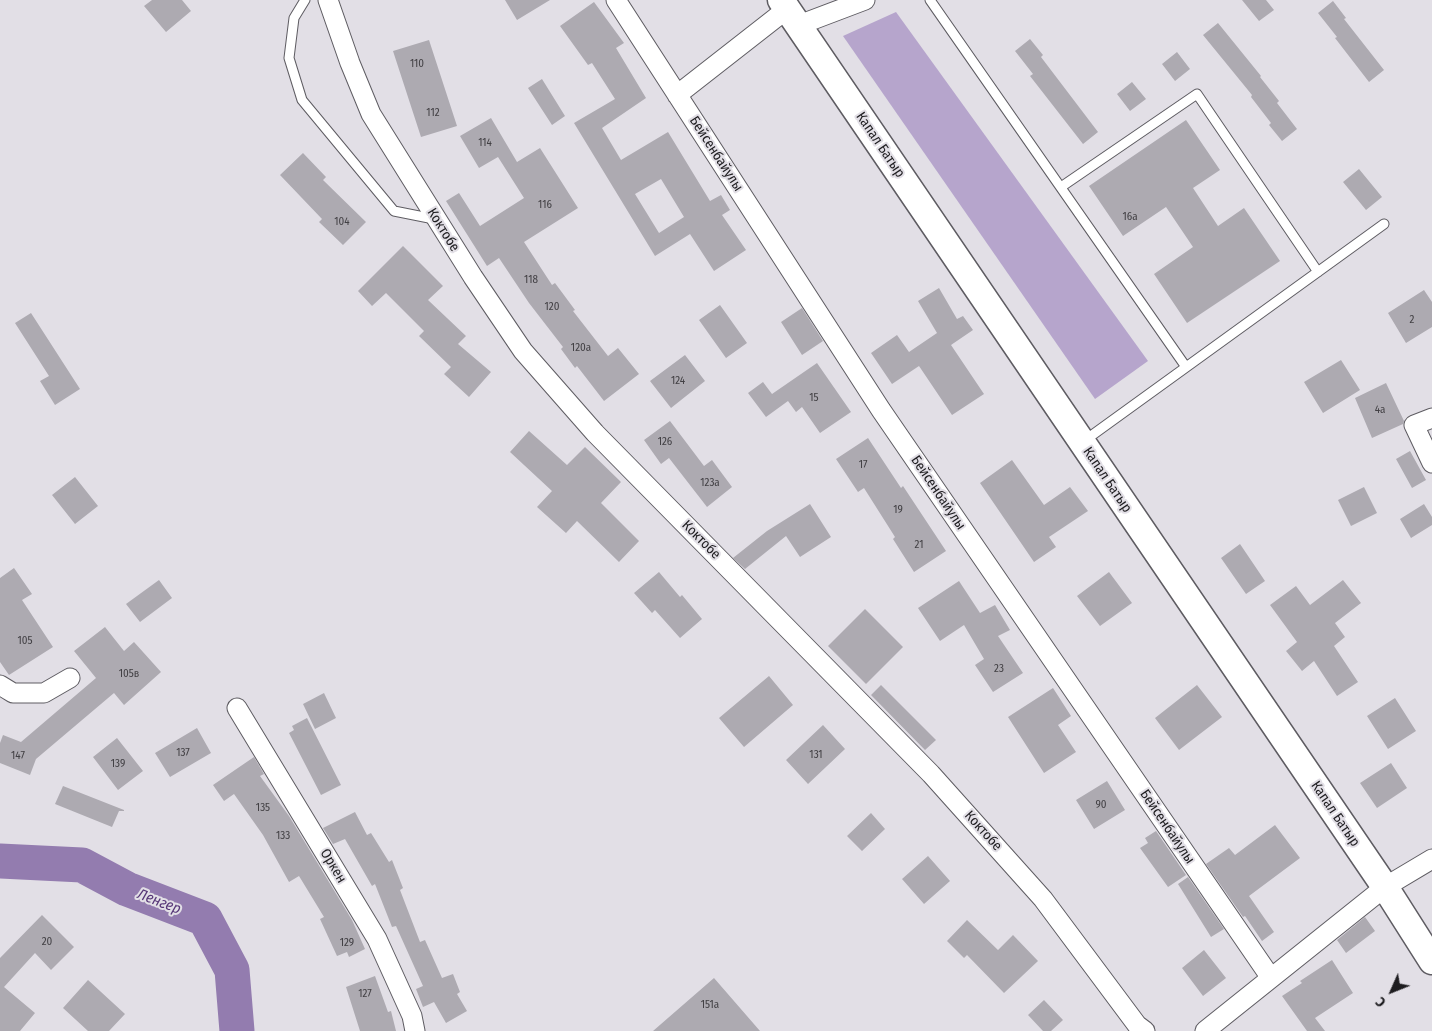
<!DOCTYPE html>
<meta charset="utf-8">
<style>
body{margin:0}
#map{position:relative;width:1432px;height:1031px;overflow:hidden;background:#e2dfe6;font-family:"Fira Sans Condensed",sans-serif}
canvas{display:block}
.north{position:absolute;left:1367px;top:966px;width:50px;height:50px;-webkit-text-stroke:4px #e2dfe6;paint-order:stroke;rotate:226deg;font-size:14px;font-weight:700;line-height:20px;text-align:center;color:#1e1d20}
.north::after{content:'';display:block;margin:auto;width:18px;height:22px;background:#1e1d20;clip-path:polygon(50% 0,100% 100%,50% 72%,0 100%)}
</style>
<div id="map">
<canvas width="1432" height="1031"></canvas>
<div class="north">С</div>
</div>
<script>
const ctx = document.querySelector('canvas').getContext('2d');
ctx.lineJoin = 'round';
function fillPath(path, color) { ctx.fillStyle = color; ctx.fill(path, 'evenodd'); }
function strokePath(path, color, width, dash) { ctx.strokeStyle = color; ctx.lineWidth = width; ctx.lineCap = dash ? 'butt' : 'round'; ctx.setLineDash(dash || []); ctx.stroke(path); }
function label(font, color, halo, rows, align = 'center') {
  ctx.font = font + ' "Fira Sans Condensed",sans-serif'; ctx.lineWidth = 4; ctx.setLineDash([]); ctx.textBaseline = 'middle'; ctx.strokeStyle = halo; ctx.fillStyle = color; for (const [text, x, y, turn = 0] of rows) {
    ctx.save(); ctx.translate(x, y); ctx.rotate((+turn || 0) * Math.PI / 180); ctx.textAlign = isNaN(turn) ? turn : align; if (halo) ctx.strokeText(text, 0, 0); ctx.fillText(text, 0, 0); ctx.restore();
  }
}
fillPath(new Path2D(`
 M896,12L1148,361L1095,399L843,36Z`), '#b6a5cc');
strokePath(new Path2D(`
 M0,861L82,865L127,889L205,919L232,970L237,1031`), '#937caf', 35);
fillPath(new Path2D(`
 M152,0H182L191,11L166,32L144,6Z
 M505,0H550L517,20Z
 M1242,0H1266L1274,10L1259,21Z
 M1333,1L1346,18L1344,19L1384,70L1369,82L1335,38L1337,37L1318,13Z
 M594,2L624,43L616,48L646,98L602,128L621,160L668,132L710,201L721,195L730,210L722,215L746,250L714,271L690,234L655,256L574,123L615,99L592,63L588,65L560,26ZM661,179L684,217L659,233L635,194Z
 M1218,23L1261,76L1260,77L1279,101L1277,103L1297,129L1282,141L1269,125L1271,123L1251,97L1252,95L1203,35Z
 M1030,39L1043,55L1041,57L1098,132L1083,144L1030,76L1033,74L1015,51Z
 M429,40L457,126L421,137L393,51Z
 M1177,52L1190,69L1175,81L1162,64Z
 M542,79L565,116L552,125L528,88Z
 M1132,82L1146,99L1130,111L1117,94Z
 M491,118L517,162L540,148L578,208L524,242L552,285L555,283L575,310L573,311L608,356L618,348L639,374L604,401L577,366L575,368L561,349L563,347L529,303L499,258L487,266L446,201L459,193L480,226L524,198L498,157L479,168L460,136Z
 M1186,120L1220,170L1193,188L1218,226L1244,208L1280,261L1187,323L1154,274L1193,247L1166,207L1123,236L1089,186Z
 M303,153L326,177L323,180L366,222L343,245L319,222L322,219L280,175Z
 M1359,169L1382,197L1366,210L1343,182Z
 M403,246L443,286L428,300L466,336L458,344L491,372L469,397L444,374L451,367L419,336L424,331L386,293L372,306L358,291Z
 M939,288L957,319L963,316L973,330L951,345L984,394L952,415L919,366L892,384L871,353L897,335L909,352L937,333L918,301Z
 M1424,290L1432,302V327L1406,343L1388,313Z
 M720,305L747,343L726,358L699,320Z
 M802,308L823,341L802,355L781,322Z
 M31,313L80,389L55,405L40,381L49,376L15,323Z
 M685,355L705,381L671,408L650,381Z
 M1341,360L1360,390L1323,413L1304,382Z
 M817,363L851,412L820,433L802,407L796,412L788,401L766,417L748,393L763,382L772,394Z
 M1386,383L1404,421L1403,424L1372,438L1355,398Z
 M670,421L704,466L712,460L732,487L707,507L669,458L661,464L644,440Z
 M529,431L567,465L585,447L621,482L601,503L639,541L619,562L577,521L566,533L537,507L552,491L510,452Z
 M868,438L901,488L903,486L946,551L914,572L893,539L895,537L864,488L858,492L836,459Z
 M1410,451L1426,480L1412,488L1396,459Z
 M1012,460L1044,505L1070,487L1088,511L1049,537L1056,547L1034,562L980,483Z
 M75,477L98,506L75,524L52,495Z
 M1364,487L1377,513L1351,526L1338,500Z
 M810,504L831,537L800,557L786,536L745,569L733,558L767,531Z
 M1424,504L1432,517V525L1411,538L1400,519Z
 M1240,544L1265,581L1246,594L1221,558Z
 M14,568L32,594L22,600L53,647L9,675L0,662V578Z
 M659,572L680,597L682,595L702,619L680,638L655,610L652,613L634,593Z
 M1109,572L1132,603L1100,626L1077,596Z
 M159,580L172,598L140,622L126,604Z
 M1343,580L1361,603L1335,623L1345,637L1334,646L1358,682L1337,696L1314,661L1302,671L1286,651L1297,642L1270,605L1296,586L1310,605Z
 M959,581L980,613L995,605L1010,630L998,636L1023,673L993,692L975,665L984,659L964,625L940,641L918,608Z
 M865,609L903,647L866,684L828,646Z
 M105,627L124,651L134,642L161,672L124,705L114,693L36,759L30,775L0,763V743L3,735L21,742L96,678L74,651Z
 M769,676L793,705L744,747L719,718Z
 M881,685L936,740L925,750L871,695Z
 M1197,685L1222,717L1179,750L1155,718Z
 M1053,688L1071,716L1058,725L1076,752L1044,773L1008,717Z
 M324,693L336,718L315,729L303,704Z
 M1395,698L1416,731L1388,749L1367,716Z
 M307,718L341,785L321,795L289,733L294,730L292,726Z
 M823,725L845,749L808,784L786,760Z
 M197,728L211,753L170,777L155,753Z
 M117,738L143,771L118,790L93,757Z
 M254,757L264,774L260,776L289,816L352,920L365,949L349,957L347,952L337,956L320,919L324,917L299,876L289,882L263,835L234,794L224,801L213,785Z
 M1391,763L1407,788L1377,808L1360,783Z
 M1107,781L1125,810L1094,829L1076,800Z
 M63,786L124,810V811H119L112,827L55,804Z
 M355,812L367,835L371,833L389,862L392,860L403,888L400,890L420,942L425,940L442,978L453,974L460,992L457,994L467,1011L446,1023L434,1002L423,1007L416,989L423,986L396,926L392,927L375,884L372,886L345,839L333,844L323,828Z
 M871,813L885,829L862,851L847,836Z
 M1275,825L1300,858L1249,896L1274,932L1262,941L1245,916L1243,917L1206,864L1229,848L1235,855Z
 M1156,831L1186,875L1168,887L1140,848L1148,843L1145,838Z
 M928,856L950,881L924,904L902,879Z
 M1188,877L1224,929L1211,937L1178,884Z
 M42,915L74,947L51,970L35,953L4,987L35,1013L20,1031H0V958Z
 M1365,917L1375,931L1346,953L1337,940Z
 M967,920L998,950L1013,935L1038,961L1004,993L967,955L964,958L947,941Z
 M1204,950L1226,978L1203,996L1182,968Z
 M1332,960L1353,993L1315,1018L1325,1031H1307L1282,996L1302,983L1300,981Z
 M375,976L388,1012L391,1011L396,1031H360L346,987Z
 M714,978L760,1031H653Z
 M88,980L125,1014L109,1031H88L63,1008Z
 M1044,1000L1063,1020L1051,1031H1043L1028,1015Z`), '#adaab1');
const service = new Path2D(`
 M305,0L294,18L289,58L302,100L394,211L434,219
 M930,0L1186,367
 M1061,187L1197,94L1318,272
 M1084,441L1384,224`);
const minor = new Path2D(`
 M328,0L350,63L371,114L473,277L523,351L595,433L931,774L1043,899L1137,1025L1145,1031
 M616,0L881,410L1271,978
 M799,25L865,0
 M677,95L787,9
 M1432,418L1414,425L1432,463
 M0,685L13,693H44L70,678
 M237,708L377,939L412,1016L415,1031
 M1205,1031L1385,887L1432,859`);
const secondary = new Path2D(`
 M781,0L1385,887L1432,961`);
strokePath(service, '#5e5c62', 11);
strokePath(minor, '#5e5c62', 21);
strokePath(secondary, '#5e5c62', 29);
strokePath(service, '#fff', 9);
strokePath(minor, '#fff', 19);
strokePath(secondary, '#fff', 26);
label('11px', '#424044', null, [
 ["110",417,64],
 ["112",433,113],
 ["114",485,143],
 ["116",545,205],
 ["16а",1130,217],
 ["104",342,222],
 ["118",531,280],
 ["120",552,307],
 ["2",1412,320],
 ["120а",581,348],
 ["124",678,381],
 ["15",814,398],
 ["4а",1380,410],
 ["126",665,442],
 ["17",863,465],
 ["123а",710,483],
 ["19",898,510],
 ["21",919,545],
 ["105",25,641],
 ["23",999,669],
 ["105в",129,674],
 ["137",183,753],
 ["131",816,755],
 ["147",18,756],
 ["139",118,764],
 ["90",1101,805],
 ["135",263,808],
 ["133",283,836],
 ["20",47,942],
 ["129",347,943],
 ["127",365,994],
 ["151а",710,1005]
]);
label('14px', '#1e1d20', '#e2dfe6', [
 ["Капал Батыр",880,145,56],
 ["Бейсенбайулы",716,154,57],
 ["Коктобе",443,230,58],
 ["Капал Батыр",1107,480,56],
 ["Бейсенбайулы",938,493,56],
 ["Коктобе",701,540,45],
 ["Капал Батыр",1335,814,56],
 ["Бейсенбайулы",1167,827,56],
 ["Коктобе",983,831,48],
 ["Оркен",333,866,59]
]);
label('italic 15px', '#573778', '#e2dfe6', [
 ["Ленгер",159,902,21]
]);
</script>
